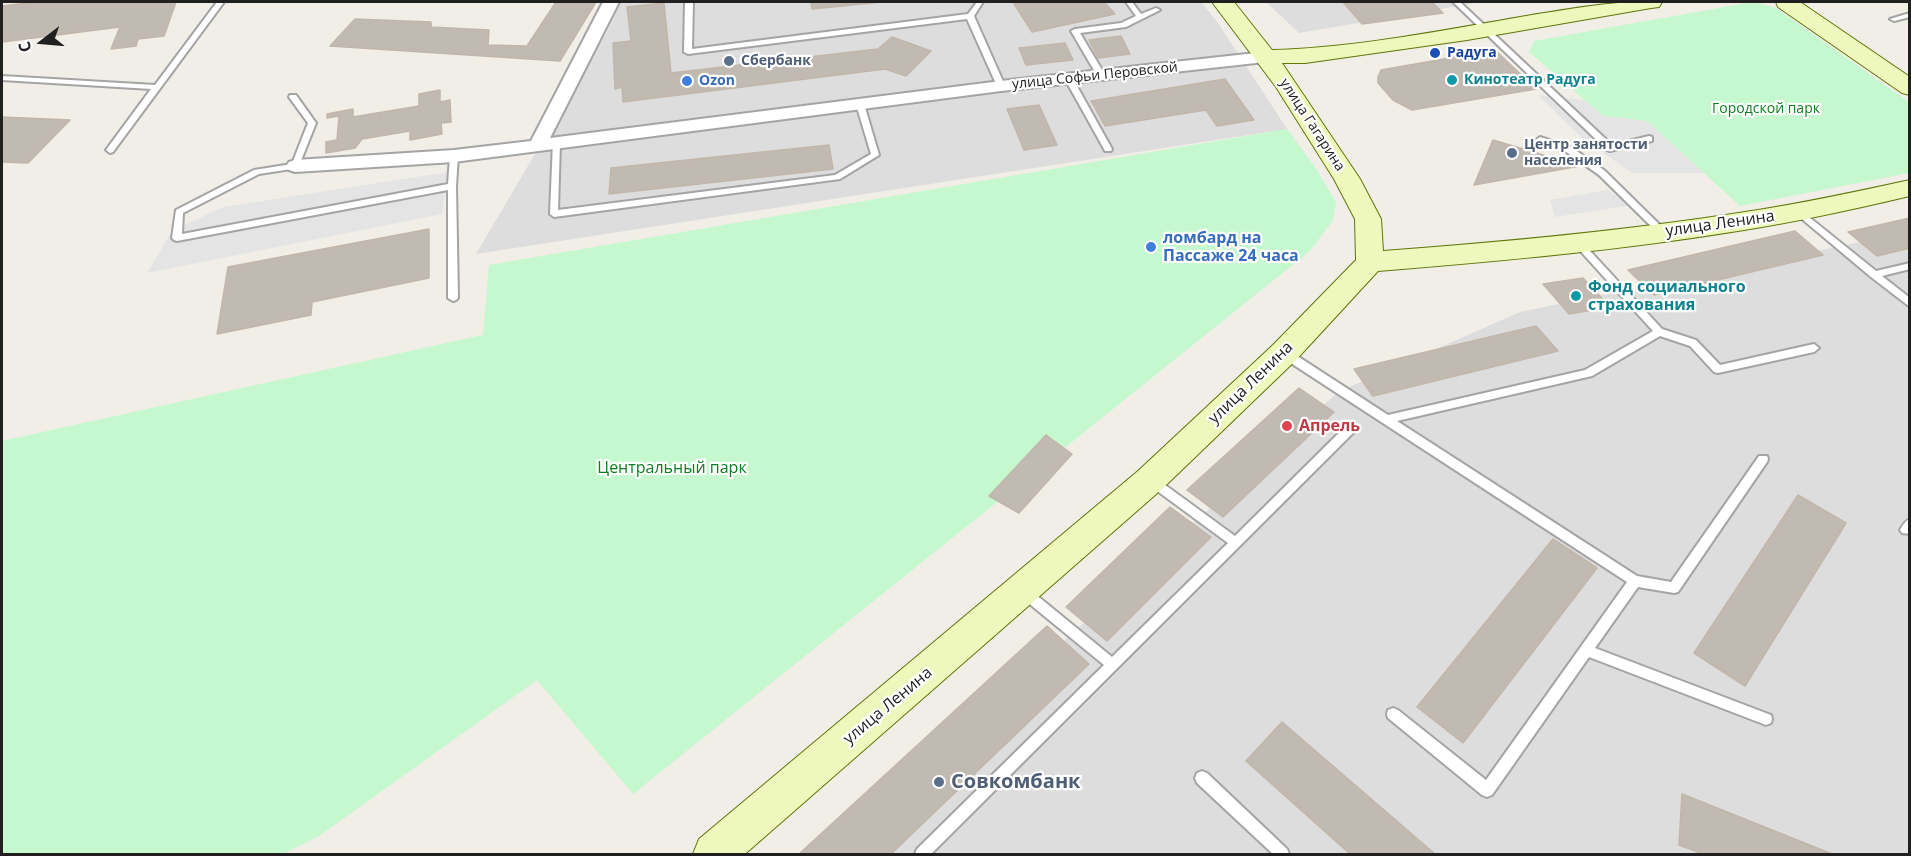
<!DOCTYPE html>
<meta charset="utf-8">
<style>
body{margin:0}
#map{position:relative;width:1911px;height:856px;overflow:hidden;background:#f0eee6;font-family:"Open Sans",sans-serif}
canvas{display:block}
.frame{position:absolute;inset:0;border:3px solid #202020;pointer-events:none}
.north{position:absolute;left:12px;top:12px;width:60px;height:60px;-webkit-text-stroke:4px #fff;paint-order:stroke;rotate:254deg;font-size:16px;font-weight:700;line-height:24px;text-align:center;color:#202020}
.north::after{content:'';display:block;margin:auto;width:21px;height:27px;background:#202020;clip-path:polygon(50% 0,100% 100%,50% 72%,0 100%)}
</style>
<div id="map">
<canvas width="1911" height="856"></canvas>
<div class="frame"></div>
<div class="north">С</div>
</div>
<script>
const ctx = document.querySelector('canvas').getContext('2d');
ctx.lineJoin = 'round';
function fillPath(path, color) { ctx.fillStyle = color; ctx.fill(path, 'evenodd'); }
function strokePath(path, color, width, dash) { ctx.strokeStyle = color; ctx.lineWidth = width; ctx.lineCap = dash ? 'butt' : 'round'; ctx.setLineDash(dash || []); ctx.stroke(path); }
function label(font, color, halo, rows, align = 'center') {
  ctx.font = font + ' "Open Sans",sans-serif'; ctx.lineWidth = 4.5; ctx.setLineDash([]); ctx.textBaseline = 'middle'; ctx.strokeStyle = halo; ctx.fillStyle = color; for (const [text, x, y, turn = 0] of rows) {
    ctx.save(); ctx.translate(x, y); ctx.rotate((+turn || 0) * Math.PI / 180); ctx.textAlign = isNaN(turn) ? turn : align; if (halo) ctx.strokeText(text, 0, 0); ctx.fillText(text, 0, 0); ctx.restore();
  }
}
fillPath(new Path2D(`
 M621,2H1201L1218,23L1287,129L476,254L607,32Z
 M1266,2H1482L1299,33Z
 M1909,232V854H829L1338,392L1520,312Z`), '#dedddd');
fillPath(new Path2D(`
 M1753,2L1776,8L1909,102V173L1740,206L1647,121L1603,116L1529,52L1534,41Z
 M1287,129L1315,167L1336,202L1333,220L1310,251L633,794L537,680L319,836L283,854H2V441L483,335L489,265Z`), '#c5f8ce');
fillPath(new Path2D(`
 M1538,95L1585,100L1603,116L1647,121L1704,173H1632L1581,137Z
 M448,172L442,214L147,273L173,230L224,207Z
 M1607,190L1632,205L1555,217L1550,200Z`), '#e4e4e4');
const building = new Path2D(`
 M37,2H176L164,36L138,39L136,46L111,49L120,27L2,42V6Z
 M556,2H596L560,61L330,46L355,19L431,22V27L489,30L488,45L527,46Z
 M811,2H882L812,9Z
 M1013,2H1104L1115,14L1032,32Z
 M1343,2H1432L1443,13L1362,24Z
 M664,3L671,73L878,49L892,37L931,51L906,76L885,69L623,102L622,87L615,89L613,43L631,41L627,7Z
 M1121,36L1130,54L1098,58L1089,40Z
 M1065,43L1073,60L1026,65L1019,48Z
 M1495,50L1536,89L1412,110L1393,100L1378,83V77L1381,70Z
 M1225,79L1254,120L1217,126L1206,110L1105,126L1091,101Z
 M440,90V102L450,100L451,122L441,123L442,134L410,140V131L362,139L355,148L326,153V142L337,140L339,116L327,118V114L353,109V117L419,106V94Z
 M1039,105L1057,145L1024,150L1007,109Z
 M2,117L70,120L28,163L2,162Z
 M1493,140L1580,166L1474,185Z
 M829,145L833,169L609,194L611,168Z
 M1910,218V248L1877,256L1848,232Z
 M429,229V278L312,302L311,315L217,334L228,267Z
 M1795,231L1823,255L1654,295L1628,270Z
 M1583,278L1610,307L1569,314L1543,284Z
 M1536,326L1558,351L1373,396L1354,369Z
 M1299,388L1334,412L1223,517L1187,490Z
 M1046,435L1072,454L1019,513L989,496Z
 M1798,495L1846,523L1745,686L1694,653Z
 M1170,507L1211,537L1107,641L1066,607Z
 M1553,539L1597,568L1463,743L1417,707Z
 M1047,626L1089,664L891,854H799Z
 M1282,722L1435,854H1350L1246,761Z
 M1682,794L1832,854H1703L1679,845Z`);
fillPath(building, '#c1bab3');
strokePath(building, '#c1b6a9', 1.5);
const lane = new Path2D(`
 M217,2H224L113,152L110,153L106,150L151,89L2,80V76L155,85Z
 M685,2H693L692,49L968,14L977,2H983L974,16L1005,86L1001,88L997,86L967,19L688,54L684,52Z
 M1126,2H1132L1141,14L1156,8L1160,10L1126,27L1080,33L1105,75L1101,77H1098L1071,31L1075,29L1121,23L1136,16Z
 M1453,2H1460L1612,145L1649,136L1652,137V141L1610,151L1607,150Z
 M1910,13V17L1894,21L1890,19Z
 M1066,77H1072L1073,79L1112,149L1111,151H1105L1104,149L1065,79Z
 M290,95H296L316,123L298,168L259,174L183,213L182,234L448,184L450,156L454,153L458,156L456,186L458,298L456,300L453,301L448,298V190L177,241L174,240L172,238L176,210L254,170L292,164L308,123L289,97Z
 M857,102H863L864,104L879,155L840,179L554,217L550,214L553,141L556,140L560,143L558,210L835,175L871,154L856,104Z
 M1540,137L1571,147L1605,171L1665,230L1666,232L1665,234H1659L1599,175L1565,151L1537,142L1536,140Z
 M1799,209L1876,271L1910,263V269L1882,276L1910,298V307L1871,277L1796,214L1795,212Z
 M1577,239L1580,240L1662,329L1696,340L1720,365L1814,344L1819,348L1814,352L1718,373L1714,372L1690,346L1660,336L1592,376L1397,421L1637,576L1671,582L1759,456H1767L1768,459L1767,462L1678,592L1674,593L1638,587L1595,648L1771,715L1772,719L1771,723L1766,725L1589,657L1492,795L1487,797L1482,795L1388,718L1387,714L1388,710L1393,708L1398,710L1486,780L1627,582L1280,356L1279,353L1280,350H1288L1388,415L1585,370L1653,331L1574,244L1572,242Z
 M1351,424L1355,425L1356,428L1355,431L931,854H915L917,849L1104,665L1021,597L1019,593L1021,589L1025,588L1029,589L1112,657L1228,543L1149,485L1148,482L1149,479H1157L1235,536L1347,425Z
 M1910,519V534L1902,533L1900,530C1903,525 1905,521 1910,519Z
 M1202,771L1207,773L1287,849L1289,854H1273L1197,783L1195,778L1197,773Z`);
const street = new Path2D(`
 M603,2H619L550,138L1001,81L1265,52L1273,57L1265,62L1001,91L454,162L295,172L289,170L286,166L289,162L295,160L454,150L531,141Z`);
const secondary = new Path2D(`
 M1212,2H1234L1272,50C1355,48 1444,30 1526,16C1570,9 1617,0 1662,2L1659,7L1651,8L1467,40L1305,63H1282L1360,179L1381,219L1383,251C1504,242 1625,231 1745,212C1800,204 1855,192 1910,180V196C1855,209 1800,221 1744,230C1623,250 1500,261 1378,271L1295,361L1162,489L745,854H693L699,839L1138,471L1273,345L1356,260L1355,219L1334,179L1276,87Z
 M1776,2H1800L1910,77V95L1902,93L1778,7Z`);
strokePath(lane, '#a4a4a4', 4);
strokePath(street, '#a4a4a4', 4);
strokePath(secondary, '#5f7608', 2);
fillPath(lane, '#fff');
fillPath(street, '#fff');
fillPath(secondary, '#eff8bc');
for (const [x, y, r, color] of [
 [1435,53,6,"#1a4fb4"],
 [729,61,6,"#5c6f8a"],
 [1452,80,6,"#0f9aa8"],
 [687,81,6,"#3f7fe0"],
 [1512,153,6,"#5c6f8a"],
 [1151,247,6,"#3f7fe0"],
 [1576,296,6,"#0f9aa8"],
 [1287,426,6,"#e0444e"],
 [939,782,6,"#5c6f8a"]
]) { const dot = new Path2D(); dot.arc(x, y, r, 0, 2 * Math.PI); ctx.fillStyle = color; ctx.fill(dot); strokePath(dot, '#fff', 2); }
label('bold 14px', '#164399', '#fff', [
 ["Радуга",1447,53]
], 'left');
label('bold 14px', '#4e5e75', '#fff', [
 ["Сбербанк",741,61],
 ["Центр занятости",1524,145],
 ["населения",1524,161]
], 'left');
label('14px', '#202020', '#fff', [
 ["улица Софьи Перовской",1095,76,-6],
 ["улица Гагарина",1312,125,57]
]);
label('bold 14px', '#0d838f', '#fff', [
 ["Кинотеатр Радуга",1464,80]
], 'left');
label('bold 14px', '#366cbe', '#fff', [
 ["Ozon",699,81]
], 'left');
label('14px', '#0e7d22', '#fff', [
 ["Городской парк",1766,109]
]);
label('16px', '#202020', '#fff', [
 ["улица Ленина",1720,224,-8],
 ["улица Ленина",1251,383,-44],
 ["улица Ленина",888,706,-40]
]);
label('bold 16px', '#366cbe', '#fff', [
 ["ломбард на",1163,238],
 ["Пассаже 24 часа",1163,256]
], 'left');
label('bold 16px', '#0d838f', '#fff', [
 ["Фонд социального",1588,287],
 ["страхования",1588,305]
], 'left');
label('bold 16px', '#be3a42', '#fff', [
 ["Апрель",1299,426]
], 'left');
label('16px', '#0e7d22', '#fff', [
 ["Центральный парк",672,468]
]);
label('bold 20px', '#4e5e75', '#fff', [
 ["Совкомбанк",951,782]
], 'left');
</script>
